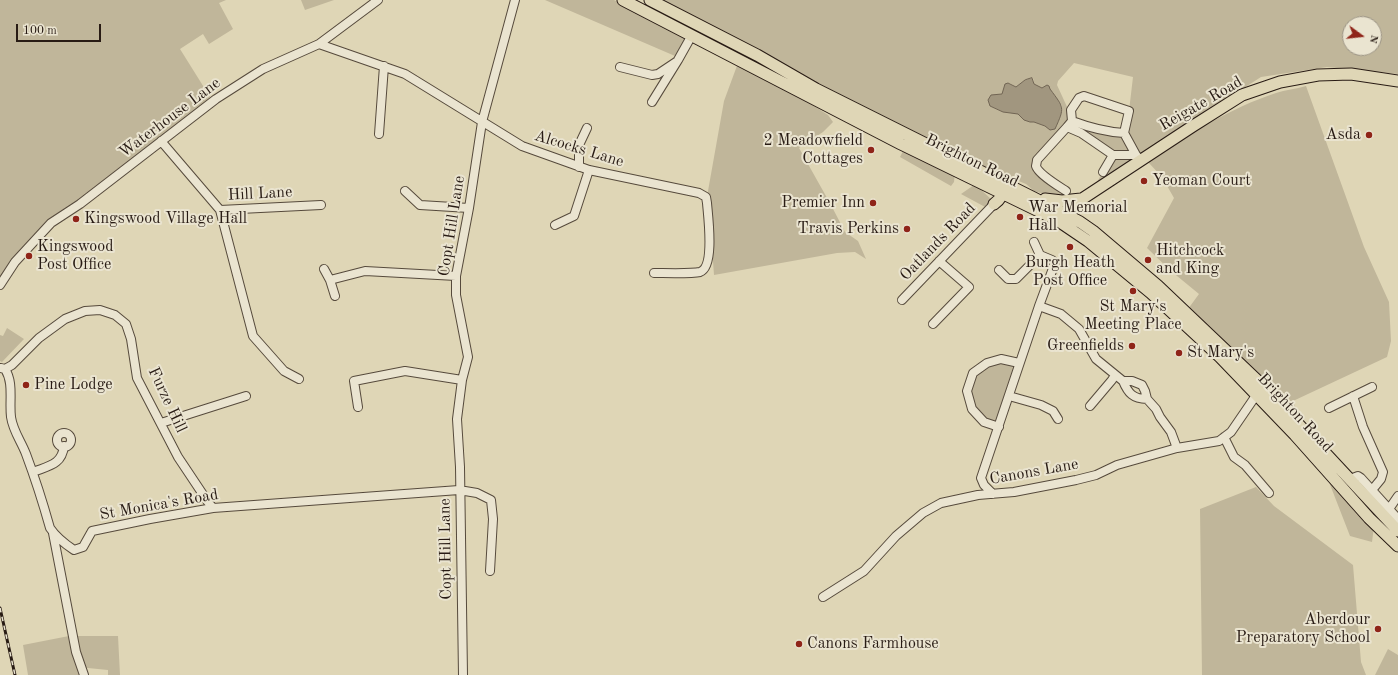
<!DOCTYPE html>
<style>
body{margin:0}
#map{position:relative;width:1398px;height:675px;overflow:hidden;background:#dfd6b6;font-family:"Old Standard TT",serif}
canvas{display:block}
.north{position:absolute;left:1342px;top:16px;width:40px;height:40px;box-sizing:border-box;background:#eae4d0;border:1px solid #9c9485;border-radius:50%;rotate:105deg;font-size:11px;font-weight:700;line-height:16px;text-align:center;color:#281b14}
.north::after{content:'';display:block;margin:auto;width:14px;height:18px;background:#8f2418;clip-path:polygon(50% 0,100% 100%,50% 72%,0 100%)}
.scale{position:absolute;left:16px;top:24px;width:85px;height:18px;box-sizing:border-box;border:2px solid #281b14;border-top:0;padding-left:5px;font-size:12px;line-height:14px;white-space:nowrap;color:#281b14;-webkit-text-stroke:3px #eae4d0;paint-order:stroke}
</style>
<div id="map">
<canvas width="1398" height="675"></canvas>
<div class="north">N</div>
<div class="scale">100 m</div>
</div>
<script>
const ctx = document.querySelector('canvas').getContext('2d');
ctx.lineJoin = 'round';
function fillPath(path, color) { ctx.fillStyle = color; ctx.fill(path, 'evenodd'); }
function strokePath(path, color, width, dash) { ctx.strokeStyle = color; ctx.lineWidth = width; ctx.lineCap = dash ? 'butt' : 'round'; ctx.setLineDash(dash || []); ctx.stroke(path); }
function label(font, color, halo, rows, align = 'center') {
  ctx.font = font + ' "Old Standard TT",serif'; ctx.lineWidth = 4; ctx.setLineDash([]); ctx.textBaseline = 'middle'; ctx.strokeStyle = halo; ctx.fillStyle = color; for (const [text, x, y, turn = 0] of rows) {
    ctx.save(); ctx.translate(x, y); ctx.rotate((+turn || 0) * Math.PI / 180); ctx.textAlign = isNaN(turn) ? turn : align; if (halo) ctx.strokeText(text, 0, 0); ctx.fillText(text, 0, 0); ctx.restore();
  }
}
fillPath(new Path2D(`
 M0,0H226L219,3L233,29L209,44L203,34L180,49L210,97L161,141L51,223L0,285Z
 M301,0H334L305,10Z
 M545,0H614L686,37L675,56Z
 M658,0H1398V74L1327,67L1261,77L1097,182L1113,155L1081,133L1084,126L1124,133L1129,111L1133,77L1074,63L1058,81L1057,85L1068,109V121L1033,160L1035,171L1072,197L1057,198L1034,191L1026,184L994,171L850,101ZM1350,24H1374V48H1350ZM1033,78L1034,84L1042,88L1045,87L1062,106L1060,117L1045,126L1034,121L1030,122L1018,113L998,110L990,106L998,95L1002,94L1009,83L1016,87L1025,80Z
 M738,63L775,81L828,115L833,122L823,132L799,148L831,205L845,232L858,241L866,259L855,252L837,253L714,275L708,191L724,101Z
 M1306,86L1364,247L1389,302L1391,341L1387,357L1293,401L1296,408L1278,395L1188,309L1199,294L1171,271L1147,248L1174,198L1162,177L1148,162C1188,135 1230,108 1276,93C1285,90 1296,89 1306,86Z
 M909,150L955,173L954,182L951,186L900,157L903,151Z
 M974,185L978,187L991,199V202L987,208L961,194Z
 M7,328L24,339L2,362L0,361V335L3,336Z
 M987,363H1019L999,427L984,422L972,409L967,391L973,373Z
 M1329,482L1374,526L1372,542L1350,536Z
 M1256,487L1274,506L1353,565L1361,662L1366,675H1202L1200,509Z
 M69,636H118L120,675H108V670L78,667L80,675H28L23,645Z
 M1388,649L1398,655V675H1375Z`), '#c0b69a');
const water = new Path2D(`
 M1032,78L1034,84L1042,88L1047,85L1049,86L1050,89C1064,108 1065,107 1055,129L1050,130L1045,126L1034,122H1030L1024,120L1018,114L1003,112L990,106L988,100L991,95L1002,94L1005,84L1008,83L1016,87L1025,80Z`);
fillPath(water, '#a1967f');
strokePath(water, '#716554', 1);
const minor = new Path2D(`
 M319,44L405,74L522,146L589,170L699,193L706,197L707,203C708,216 715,267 700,272C691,274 664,273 654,273
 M620,67L652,75L658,74L676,62
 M652,102L678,60L692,35
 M1067,127L1081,133L1113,155H1136L1141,160
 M1124,133L1136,155
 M379,134L384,66
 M161,141L220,210L321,205
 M579,167V145L587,128
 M1103,172L1113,155
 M405,191L420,205L469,208
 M1066,191C1060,187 1038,174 1036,166C1036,166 1037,161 1037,160L1067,127L1072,121L1071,110L1079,98L1084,96L1129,111L1124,133C1106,132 1088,127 1072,121
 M220,210L253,336L284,371L299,379
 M555,225L574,216L589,170
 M1034,242L1040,255
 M324,269L330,280L335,296
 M330,280L365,271L456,276
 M0,285L15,262L51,223L80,204L216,99L263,69L319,44L378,0
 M902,300L994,204
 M1039,306L1061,314L1079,329L1096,359L1123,381H1132L1142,385L1145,391L1147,399
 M933,324L969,287L939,261
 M1,368L5,369L12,365L39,338L65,319L85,311L100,310L115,315L126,324L131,339L137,378L178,457L208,502L213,508
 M5,369C14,383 9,401 11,417C13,431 21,441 26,454C35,478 43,503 50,528C56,537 65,544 74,550L83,547L92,531L150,519L213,508L459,490L477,493L491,500L493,519L490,571
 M1123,381C1128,393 1133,399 1147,399L1156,409L1160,417L1171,432L1177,448
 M1009,396L1041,405L1053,411L1058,419
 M1353,396L1363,427L1383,472L1381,479L1372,490
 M1090,406L1112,380L1115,375
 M358,407L354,381L405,371L462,380
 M1329,408L1372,387
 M161,423L246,396
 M999,427L984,422L972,409L967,391L973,373L987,363L1001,359L1019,363
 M57 440a7 7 0 1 1 14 0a7 7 0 1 1-14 0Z
 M1224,437L1234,457L1245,465L1269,493
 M33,472C48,466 62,465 64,446
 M1350,479L1358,476L1361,478L1398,519
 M993,494L984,485L981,478L1039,306L1055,263L1052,260L1040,255L1016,279H1008L999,270
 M1389,509L1398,496
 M53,533L76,652L84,675
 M823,597L864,571L896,536L923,513L941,503L978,495L1014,492L1076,480L1096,475L1117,465L1177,448L1219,441L1231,432L1257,394
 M463,675L460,467L457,419L462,380L468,357L456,295V276L469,208L482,122L515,0`);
const highway = new Path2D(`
 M623,0L901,144L1057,220L1088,241L1151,293L1220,357L1295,435L1369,518L1398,546
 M650,0L757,55L816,89L1034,198L1080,222L1093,231L1158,286L1260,383L1398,531
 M1045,199L1062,201L1081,199
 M994,204C1001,199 1004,194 1003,186
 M1060,218L1064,213L1082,199L1193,126L1242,95L1280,82L1318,75L1351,74L1398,81`);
strokePath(minor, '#564a3c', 10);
strokePath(highway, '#281b14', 13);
strokePath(minor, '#eae4d0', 8);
strokePath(highway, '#dfd6b6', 11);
const rail = new Path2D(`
 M0,608L15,675`);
strokePath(rail, '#281b14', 3);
strokePath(rail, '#eae4d0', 1.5, [4.5]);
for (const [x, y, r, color] of [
 [1369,135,4,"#8f2418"],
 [871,150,4,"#8f2418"],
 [1144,181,4,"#8f2418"],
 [873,203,4,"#8f2418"],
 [1020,217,4,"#8f2418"],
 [76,219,4,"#8f2418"],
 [907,229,4,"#8f2418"],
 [1070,247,4,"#8f2418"],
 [29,256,4,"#8f2418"],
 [1148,260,4,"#8f2418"],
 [1133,291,4,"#8f2418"],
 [1132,346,4,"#8f2418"],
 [1179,353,4,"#8f2418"],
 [26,385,4,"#8f2418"],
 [1378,629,4,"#8f2418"],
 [799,644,4,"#8f2418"]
]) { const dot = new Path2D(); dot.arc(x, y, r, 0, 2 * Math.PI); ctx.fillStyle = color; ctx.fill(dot); strokePath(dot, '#eae4d0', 1.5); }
label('16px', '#281b14', '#eae4d0', [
 ["Reigate Road",1201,104,-30],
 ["Waterhouse Lane",170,118,-37],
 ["Alcocks Lane",579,149,17],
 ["Brighton Road",972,161,26],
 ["Hill Lane",260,194,-3],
 ["Copt Hill Lane",452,226,-81],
 ["Oatlands Road",938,242,-46],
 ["Furze Hill",167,400,65],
 ["Brighton Road",1295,413,47],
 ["Canons Lane",1034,472,-10],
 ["St Monica's Road",159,505,-10],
 ["Copt Hill Lane",446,549,-91]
]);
label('16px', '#281b14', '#eae4d0', [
 ["Asda",1361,135,"right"],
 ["2 Meadowfield",863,141,"right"],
 ["Cottages",863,159,"right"],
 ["Yeoman Court",1152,181],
 ["Premier Inn",865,203,"right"],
 ["War Memorial",1028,208],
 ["Hall",1028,226],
 ["Kingswood Village Hall",84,219],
 ["Travis Perkins",899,229,"right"],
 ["Kingswood",37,247],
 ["Post Office",37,265],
 ["Hitchcock",1156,251],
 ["and King",1156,269],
 ["Burgh Heath",1070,263,"center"],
 ["Post Office",1070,281,"center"],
 ["St Mary's",1133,307,"center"],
 ["Meeting Place",1133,325,"center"],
 ["Greenfields",1124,346,"right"],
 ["St Mary's",1187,353],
 ["Pine Lodge",34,385],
 ["Aberdour",1370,620,"right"],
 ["Preparatory School",1370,638,"right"],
 ["Canons Farmhouse",807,644]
], 'left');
</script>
